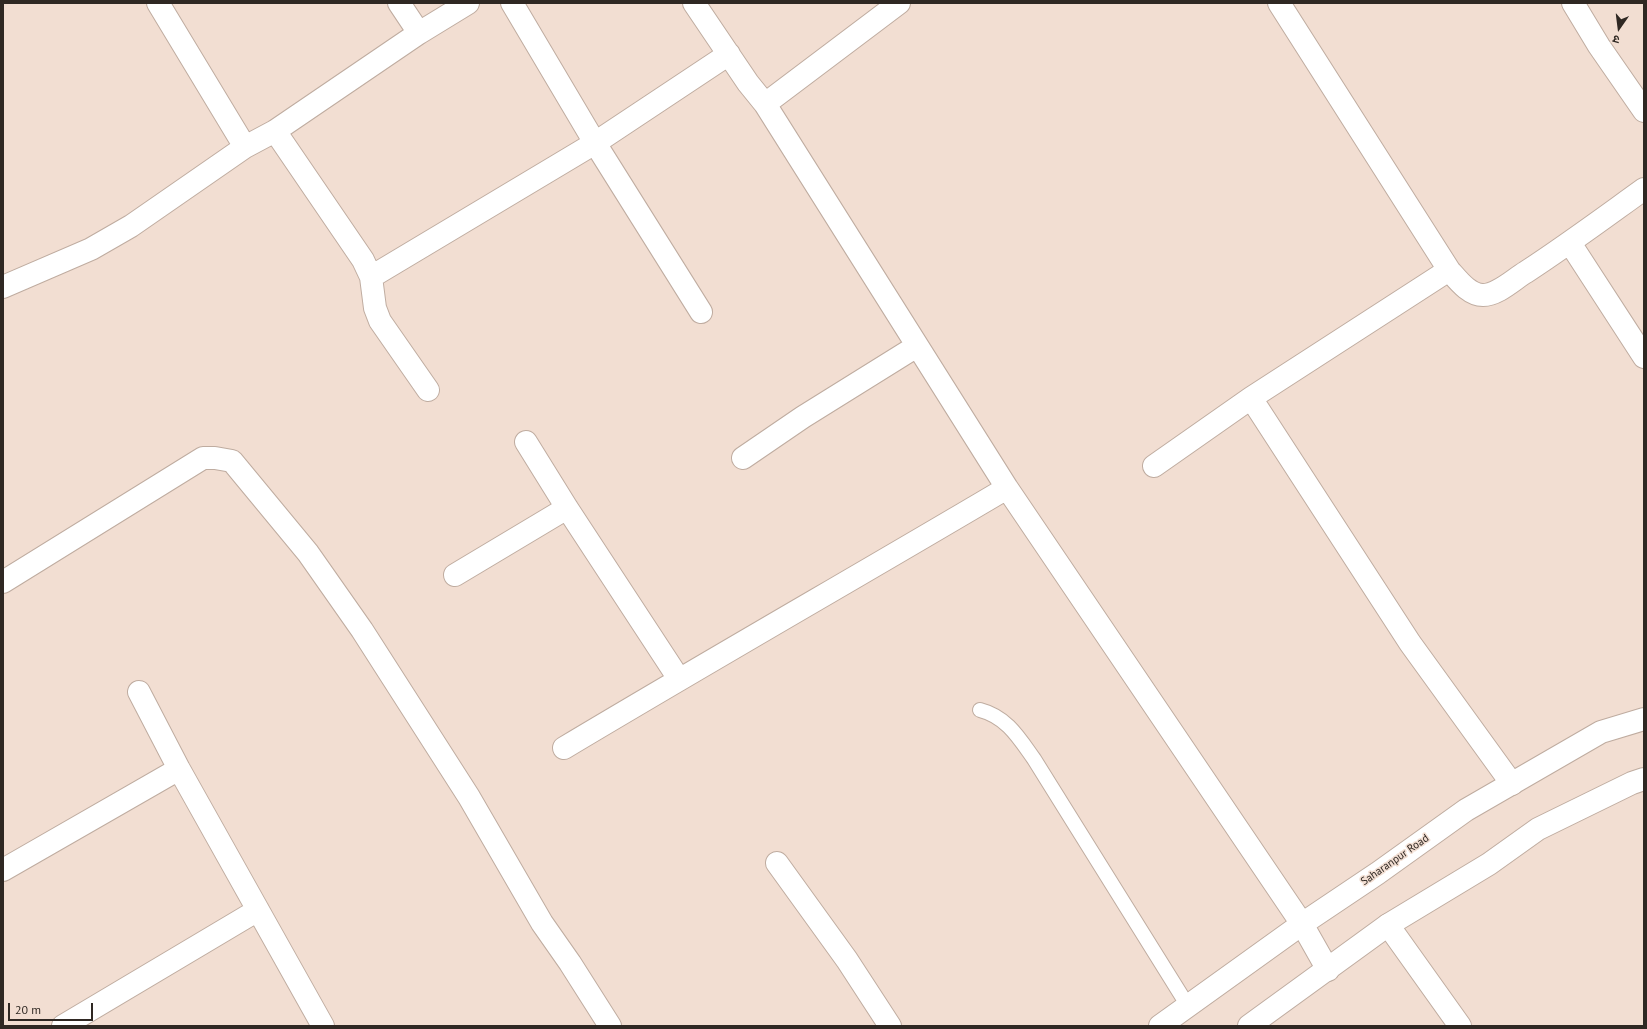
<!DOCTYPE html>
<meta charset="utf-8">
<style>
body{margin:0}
#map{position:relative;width:1647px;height:1029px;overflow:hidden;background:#f2ded2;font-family:"PT Sans","Noto Sans Devanagari",sans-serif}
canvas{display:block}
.frame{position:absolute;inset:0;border:4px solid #2f2823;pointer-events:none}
.north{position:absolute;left:1599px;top:8px;width:40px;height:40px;-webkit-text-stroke:3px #f2ded2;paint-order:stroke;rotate:194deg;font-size:11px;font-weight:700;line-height:16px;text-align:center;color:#2f2823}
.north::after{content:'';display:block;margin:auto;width:14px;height:18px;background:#2f2823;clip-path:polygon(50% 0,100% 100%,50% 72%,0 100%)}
.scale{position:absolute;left:8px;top:1003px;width:85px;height:18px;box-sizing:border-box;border:2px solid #2f2823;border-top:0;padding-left:5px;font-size:12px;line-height:14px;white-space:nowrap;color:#2f2823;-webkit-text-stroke:3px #f2ded2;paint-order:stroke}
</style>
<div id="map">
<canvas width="1647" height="1029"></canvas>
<div class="frame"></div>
<div class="north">उ</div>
<div class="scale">20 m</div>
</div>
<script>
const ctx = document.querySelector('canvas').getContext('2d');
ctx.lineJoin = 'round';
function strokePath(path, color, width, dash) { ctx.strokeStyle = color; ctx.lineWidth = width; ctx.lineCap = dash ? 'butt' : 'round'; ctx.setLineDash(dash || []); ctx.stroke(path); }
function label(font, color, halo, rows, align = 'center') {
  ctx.font = font + ' "PT Sans",sans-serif'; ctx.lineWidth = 3; ctx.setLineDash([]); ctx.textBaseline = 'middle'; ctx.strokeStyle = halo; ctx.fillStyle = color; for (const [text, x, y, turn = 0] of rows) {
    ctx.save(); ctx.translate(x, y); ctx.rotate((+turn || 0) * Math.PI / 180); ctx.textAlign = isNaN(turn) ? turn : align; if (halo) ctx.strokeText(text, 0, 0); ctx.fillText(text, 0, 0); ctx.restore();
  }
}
const service = new Path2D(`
 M980,710C1007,717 1019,738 1034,759L1188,1006`);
const minor = new Path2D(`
 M158,3L245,147
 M399,3L419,33
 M512,3L595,143L701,312
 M694,3L748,83L765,104L1007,488L1302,924L1328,970
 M1279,3L1449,270C1458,280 1469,295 1483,295C1498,295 1514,279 1526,272C1566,246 1605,217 1644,189
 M1573,3L1599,46L1644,111
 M765,104L899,3
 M275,131L363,260L371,277L375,308L380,321L428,390
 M1570,243L1644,357
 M371,277L595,143L729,54
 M3,287L91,249L131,226L245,147L275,131L419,33L468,3
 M1251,398L1410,643L1512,784
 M526,442L567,508L679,679
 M743,458L803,417L917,346
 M1154,466L1251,398L1449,270
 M455,575L567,508
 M3,582L203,458H215L232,461L308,553L362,630L469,797L542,923L570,963L610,1026
 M139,692L179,769L323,1026
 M564,748C711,660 860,575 1007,488
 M777,863L847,960L890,1026
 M3,870L179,769
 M1388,925L1460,1026
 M63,1026L258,910`);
const primary = new Path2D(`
 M1160,1026L1302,924L1378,873L1466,810L1601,732L1644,719
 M1249,1026L1388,925L1489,864L1538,829L1632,783L1644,779`);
strokePath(service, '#bfaca0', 16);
strokePath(minor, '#bfaca0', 24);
strokePath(primary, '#bfaca0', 24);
strokePath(service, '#fff', 14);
strokePath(minor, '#fff', 22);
strokePath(primary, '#fff', 22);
label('11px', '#2f2823', '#f2ded2', [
 ["Saharanpur Road",1395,860,-35]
]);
</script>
